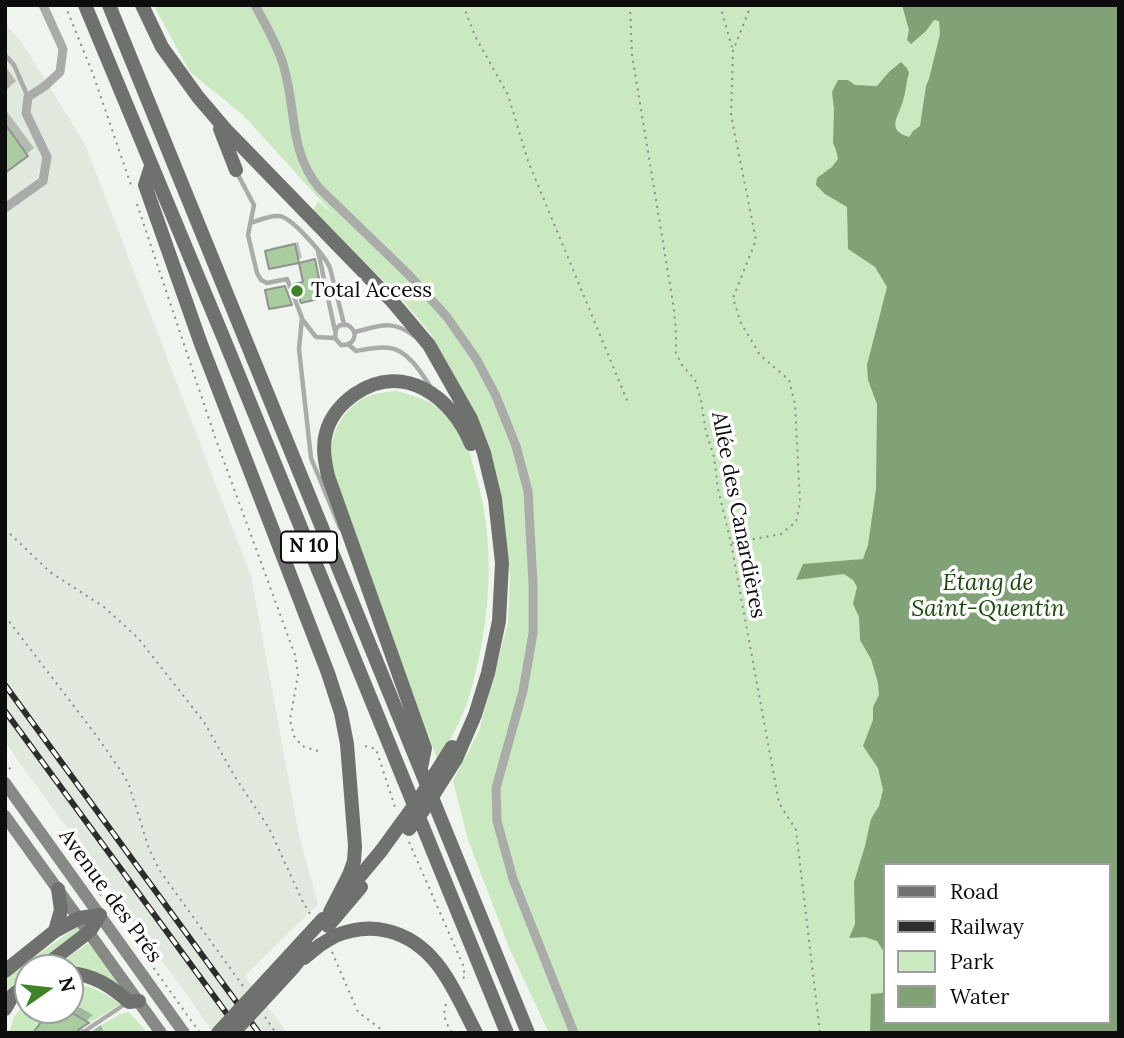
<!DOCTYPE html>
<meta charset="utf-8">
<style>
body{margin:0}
#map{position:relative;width:1124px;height:1038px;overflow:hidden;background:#f0f4ef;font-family:Lora,serif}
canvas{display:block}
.frame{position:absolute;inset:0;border:7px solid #0c0d0c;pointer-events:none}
.legend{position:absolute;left:883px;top:863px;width:228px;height:161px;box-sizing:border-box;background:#fff;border:2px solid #9e9e9e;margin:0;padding:9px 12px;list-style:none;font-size:21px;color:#0c0d0c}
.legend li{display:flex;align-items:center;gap:14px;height:35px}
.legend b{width:35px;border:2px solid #9e9e9e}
.north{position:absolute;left:14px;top:954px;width:70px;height:70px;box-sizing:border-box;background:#fff;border:2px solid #9e9e9e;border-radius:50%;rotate:76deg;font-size:19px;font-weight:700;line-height:28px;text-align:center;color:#0c0d0c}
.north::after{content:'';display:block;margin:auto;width:24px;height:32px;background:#3f8326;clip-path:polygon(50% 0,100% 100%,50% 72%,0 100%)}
</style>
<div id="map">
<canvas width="1124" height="1038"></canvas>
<div class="frame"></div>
<ul class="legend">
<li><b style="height:9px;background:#6e716e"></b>Road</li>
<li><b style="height:9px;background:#2c2e2c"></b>Railway</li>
<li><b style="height:19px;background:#cae9c1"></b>Park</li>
<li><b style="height:19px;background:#80a276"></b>Water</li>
</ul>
<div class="north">N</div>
</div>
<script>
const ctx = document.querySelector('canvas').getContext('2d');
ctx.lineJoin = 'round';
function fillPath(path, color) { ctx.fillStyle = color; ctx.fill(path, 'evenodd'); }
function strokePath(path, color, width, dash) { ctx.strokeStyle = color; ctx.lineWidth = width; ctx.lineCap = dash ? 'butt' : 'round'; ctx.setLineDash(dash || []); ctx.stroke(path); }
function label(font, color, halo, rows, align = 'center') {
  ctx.font = font + ' Lora,serif'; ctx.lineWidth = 7; ctx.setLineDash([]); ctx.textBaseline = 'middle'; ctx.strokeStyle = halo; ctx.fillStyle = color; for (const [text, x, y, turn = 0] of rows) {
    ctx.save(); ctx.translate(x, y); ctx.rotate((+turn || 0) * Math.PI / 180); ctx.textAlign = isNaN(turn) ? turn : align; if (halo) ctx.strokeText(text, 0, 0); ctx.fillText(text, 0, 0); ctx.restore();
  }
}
fillPath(new Path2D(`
 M5,24L21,41L85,144L251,576L299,835L318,904L245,976L287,1033H214L5,742Z`), '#e1e9df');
fillPath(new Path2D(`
 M159,5H1119V1033H549L510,950L468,840L453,781L479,731L508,623L510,574L503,515L468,404L430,333L400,297L312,212L318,201L334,215L243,115L190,72L154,6ZM884,865H1108V1022H884Z
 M397,391C419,397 442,405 456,424C466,437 470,454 474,469C497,542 491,621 470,694C463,718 450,740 438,761L335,482C334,473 331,464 331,454C330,433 345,408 364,398C375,393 386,392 397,391Z
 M78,926L81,931L35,968H28V974L15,985L5,999V982L12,973Z
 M87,944H90L118,982L117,984C93,967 81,970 55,967Z
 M70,984C90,985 104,992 120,1004L90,1023C68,1007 49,1009 34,1033H9L14,1017L28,1000V1010H70Z
 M129,1012L148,1033H96L93,1030L120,1014Z`), '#cae9c1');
fillPath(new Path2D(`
 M902,5H1119V1033H870L871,994L882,993L884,989V1022H1108V865H884V952L877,941L865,937L849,938L855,924L854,882L865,846L871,819L879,806L883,790L878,768L863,746L873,720V707L879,695L878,683L871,659L860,640L859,617L853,604L857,587L853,580L844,574L796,580L803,564L863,559L868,545L876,489L877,404L868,380L867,365L887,287L875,267L848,249L847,207L825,194L816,185L817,178L832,167L838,159L836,150L833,143L834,110L832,92L838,80H848L855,85L877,86L889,72L901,62L907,68L909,73C906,82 906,91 903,101C899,116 885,130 909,137L913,131L920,126L926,86L929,79L940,34L939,21L934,20L926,31L911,44L907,40L909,30Z`), '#80a276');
fillPath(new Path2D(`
 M5,66L16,81L5,91Z
 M5,109L34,148L5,171Z
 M298,242L302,257L298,261L267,251L271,248Z
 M70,1007L81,1008L93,1015L84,1023L83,1029L91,1032L101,1025L104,1033H36L50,1016L59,1010H70Z`), '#0003');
const building = new Path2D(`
 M5,124L28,156L5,173Z
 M295,244L299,263L269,269L265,251Z
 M315,259L323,298L301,303L294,284L303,282L299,263Z
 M285,286L292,305L269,309L265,290Z
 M64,1012L74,1014L89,1023L79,1029L77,1033H33L41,1022L53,1015Z`);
fillPath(building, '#aacda0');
strokePath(building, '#90938f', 2);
strokePath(new Path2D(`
 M65,5L93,74L132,188
 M463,5L475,36L508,95L528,161L629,405
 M630,5L632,55L674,309L676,334V353L682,365L695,380L701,400L706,432L714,457L718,489L731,543L779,803L796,830L820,1033
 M720,5L733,51
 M137,204L215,437L295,655L298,675L290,720L294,736L302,746L318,751
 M5,529L50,572L104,607L138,638L204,722L235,777L269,828L302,900L310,914
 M732,543L781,534L796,522L800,502L795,404L789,380L760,355L741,323L733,298L756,240L731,115L733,51L751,5
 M5,616L96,735L123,774L129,785L149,849L160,871L243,986
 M365,746L376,749L395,807
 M5,762L13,773
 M409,842L463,965L465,977L463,978
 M100,894L107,904
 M113,911L200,1033
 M332,952L358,1012L386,1033
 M446,1004C442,1015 446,1023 452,1033
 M265,1017L276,1033`), '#8a8d8a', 2, [2, 5]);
strokePath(new Path2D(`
 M5,55L14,65L28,97
 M236,171L254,205L248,235L257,273L261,280L267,283L287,279L302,318L299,349L311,458L340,528
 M251,223C259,220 270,215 279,216C292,217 325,256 330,268L344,324
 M318,251L335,331
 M302,319L316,337L335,338L341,345C354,346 360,333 348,325H340L336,329L335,338
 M355,332C379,326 393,319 414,336
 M348,344L356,351C367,349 379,346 390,348C407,350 421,372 430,386
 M82,1033L125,1004`), '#aaacaa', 4.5);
strokePath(new Path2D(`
 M255,5C265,24 277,44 283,64C297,108 288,150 319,188L409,275L447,317L477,360L496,396L516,446L528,491L533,584V633L523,691L496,788L497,821L513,879L574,1033
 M5,208L43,181L47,157L26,113L28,97L45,86L60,72L63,49L43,5`), '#aaacaa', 9);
strokePath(new Path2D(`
 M5,783L184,1033
 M5,816L161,1033`), '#878987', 12);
strokePath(new Path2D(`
 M85,5L224,339L507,1033
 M109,5L528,1033
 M142,5L162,47L198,97L227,131L392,301L429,345L471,419L484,453L495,499L502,563L499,621L488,673L475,715L456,759
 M220,129L236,170
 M151,166L145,185L201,344L328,673L341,713L347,744L355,846L354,861L349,875L330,912
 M421,768L425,748L328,476C325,462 322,447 326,433C330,417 342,403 355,394C404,361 452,397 471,444
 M346,893L381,851
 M328,926L361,887
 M55,931L61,910L58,889
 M335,936C352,929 369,926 388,931C437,943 454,991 476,1033
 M42,968L90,931L100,915
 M5,971L55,931L79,918L100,915
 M70,973C94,975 111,986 129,1002L139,1001
 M5,1009L13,995L28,983`), '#6e716e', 14);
const rail = new Path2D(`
 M5,685L259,1033
 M5,711L241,1033`);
strokePath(rail, '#2c2e2c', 6);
strokePath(rail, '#fff', 3.5, [10]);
strokePath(new Path2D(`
 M409,829L425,808L456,759
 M381,851L421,796L452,747
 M304,958L320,945L335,936
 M218,1033L323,919
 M233,1033L293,968L309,948`), '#6e716e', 14);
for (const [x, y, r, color] of [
 [297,291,7,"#3f8326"]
]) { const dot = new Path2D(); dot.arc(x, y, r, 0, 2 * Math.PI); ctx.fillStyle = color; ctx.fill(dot); strokePath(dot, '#fff', 2.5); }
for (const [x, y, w] of [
 [309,547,56]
]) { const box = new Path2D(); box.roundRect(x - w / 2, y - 15.5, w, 31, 5); ctx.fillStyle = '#fff'; ctx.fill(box); strokePath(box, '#0c0d0c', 2); }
label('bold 19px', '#0c0d0c', null, [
 ["N 10",309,547]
]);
label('21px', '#0c0d0c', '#fff', [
 ["Total Access",311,291]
], 'left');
label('21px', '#0c0d0c', '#fff', [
 ["Allée des Canardières",738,515,79],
 ["Avenue des Prés",110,896,54]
]);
label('italic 23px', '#1d4a0c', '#fff', [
 ["Étang de",988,583],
 ["Saint-Quentin",988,609]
]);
</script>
